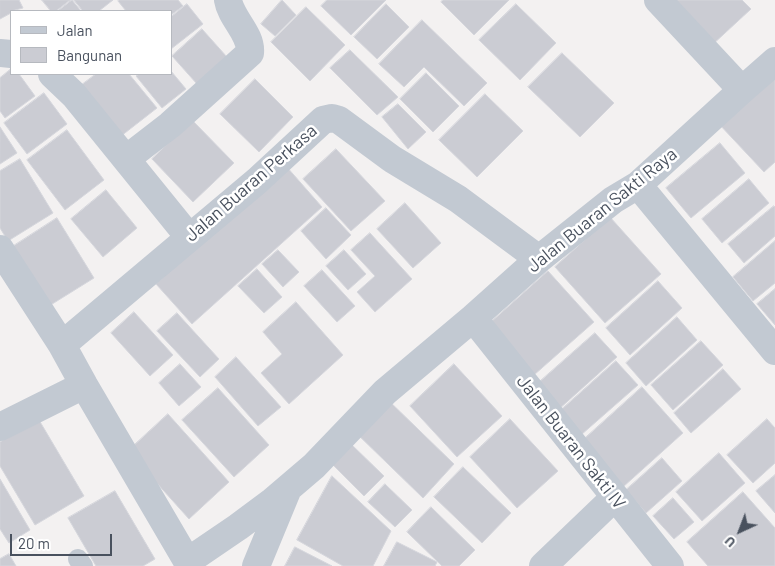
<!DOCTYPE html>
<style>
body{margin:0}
#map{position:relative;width:775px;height:566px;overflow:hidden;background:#f3f1f1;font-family:Barlow,sans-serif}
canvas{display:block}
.legend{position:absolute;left:10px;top:10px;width:162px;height:65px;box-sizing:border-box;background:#fff;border:1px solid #b6b9bf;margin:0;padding:6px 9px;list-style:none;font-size:15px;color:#49515e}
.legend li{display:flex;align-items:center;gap:10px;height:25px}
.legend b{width:25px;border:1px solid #b6b9bf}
.north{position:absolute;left:715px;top:506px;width:50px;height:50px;-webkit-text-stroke:4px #fff;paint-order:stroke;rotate:223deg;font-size:14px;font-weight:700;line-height:20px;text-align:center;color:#49515e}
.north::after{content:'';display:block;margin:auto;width:18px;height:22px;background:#49515e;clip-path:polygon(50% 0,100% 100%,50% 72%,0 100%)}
.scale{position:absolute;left:10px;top:534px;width:102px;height:22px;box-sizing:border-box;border:2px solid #49515e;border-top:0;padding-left:6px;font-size:15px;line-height:18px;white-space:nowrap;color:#49515e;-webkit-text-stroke:4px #fff;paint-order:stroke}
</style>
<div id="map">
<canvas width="775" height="566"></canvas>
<ul class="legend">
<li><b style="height:6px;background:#c2c9d2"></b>Jalan</li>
<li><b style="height:14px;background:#cbccd3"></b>Bangunan</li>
</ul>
<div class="north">U</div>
<div class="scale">20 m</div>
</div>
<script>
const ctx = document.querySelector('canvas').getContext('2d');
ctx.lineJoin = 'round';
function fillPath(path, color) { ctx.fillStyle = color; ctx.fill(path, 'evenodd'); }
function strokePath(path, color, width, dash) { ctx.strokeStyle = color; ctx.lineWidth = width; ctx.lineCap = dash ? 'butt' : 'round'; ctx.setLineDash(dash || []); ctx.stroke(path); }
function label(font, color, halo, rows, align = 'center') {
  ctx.font = font + ' Barlow,sans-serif'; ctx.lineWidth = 5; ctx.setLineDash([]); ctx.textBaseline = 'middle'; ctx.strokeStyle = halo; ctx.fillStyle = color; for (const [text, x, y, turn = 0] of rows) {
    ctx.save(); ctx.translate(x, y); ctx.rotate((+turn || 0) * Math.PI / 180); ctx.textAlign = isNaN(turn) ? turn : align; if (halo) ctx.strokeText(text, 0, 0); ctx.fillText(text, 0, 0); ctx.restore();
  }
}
const building = new Path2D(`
 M0,0H19L23,8L11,11V13L0,19Z
 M42,0H70L56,11H51Z
 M72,0L81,11H58Z
 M74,0H113L99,11H83Z
 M119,0H178L183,6L171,15V11H126L118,1Z
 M282,0L296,15L275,36L261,24Z
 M327,0H386L351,35L321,6Z
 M443,0H509L474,35L441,2Z
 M667,0H742L751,9L711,46Z
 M187,4L203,24L171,49V17Z
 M386,4L409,27L377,59L354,37Z
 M516,4L556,43L520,80L479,40Z
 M306,7L345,45L310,81L271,42Z
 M422,20L487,83L464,106L424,67L404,87L379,64Z
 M202,29L227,57L197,84L172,56Z
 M350,50L398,97L377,115L330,68Z
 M562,53L614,103L580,137L528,87Z
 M11,69V74H19L35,96L5,118L0,111V78Z
 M775,69V162L764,172L718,123Z
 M171,71L186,89L162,108L136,76L139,74H171Z
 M426,73L459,106L433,132L400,99Z
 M96,74H129L157,108L116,140L75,90Z
 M255,79L293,117L259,152L220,114Z
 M44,93L67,124L27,154L4,123Z
 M485,94L523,131L477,177L439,140Z
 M398,104L426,132L408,149L382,117Z
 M192,120L234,163L193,202L152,159Z
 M0,127L17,153L0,164Z
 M67,130L104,180L65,210L27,160Z
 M720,143L745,173L691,218L666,188Z
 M336,149L385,201L351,231L303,179Z
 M20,159L53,213L8,241L0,228V171Z
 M286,166L322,207L192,324L156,284Z
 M749,179L769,203L722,243L702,219Z
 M106,190L137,228L103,257L71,219Z
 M405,203L441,243L413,268L377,229Z
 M774,206L775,207V236L744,263L728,244Z
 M326,208L351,235L326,259L301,231Z
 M610,217L661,274L605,323L555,267Z
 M57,218L94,278L49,306L12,247Z
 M370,233L412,279L375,312L357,292L375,276L351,250Z
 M775,241V283L753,301L733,277Z
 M278,250L299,272L283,287L262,264Z
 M344,250L366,274L348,290L326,266Z
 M257,269L282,297L264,313L238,286Z
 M322,270L355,306L337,322L304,286Z
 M548,271L594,322L534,375L489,324Z
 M658,281L682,308L630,355L606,328Z
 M775,289V325L757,304Z
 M296,302L343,355L289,404L261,373L282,354L263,332Z
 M134,312L173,355L150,376L111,333Z
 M177,313L219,359L200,377L157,331Z
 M677,317L697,340L646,386L626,363Z
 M595,333L617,357L558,410L536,385Z
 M701,341L723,365L673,410L651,385Z
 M236,357L281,407L258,426L215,377Z
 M616,361L638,385L581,435L560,411Z
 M180,364L201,387L179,406L159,383Z
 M454,364L502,416L457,457L410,406Z
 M723,369L741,389L691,433L674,413Z
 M642,387L683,433L623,487L582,441Z
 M218,388L269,445L234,477L182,420Z
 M385,397L454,464L423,498L353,430Z
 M168,414L229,482L189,519L128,451Z
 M510,419L558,471L517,508L470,457Z
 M767,419L775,428V463L753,483L727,455Z
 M39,420L84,496L35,525L0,466V442Z
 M350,443L384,476L364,496L331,463Z
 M719,453L745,483L702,521L676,492Z
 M662,458L682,481L646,513L626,490Z
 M463,467L511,513L482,543L434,497Z
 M775,475V513L756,491Z
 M332,476L391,531L373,566H343L297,540Z
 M0,479L30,530L9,543L0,529Z
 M385,484L412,510L395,527L368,502Z
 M115,491L155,559L143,566H96L68,518Z
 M743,492L775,528V566H708L687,542Z
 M673,498L694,522L674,539L653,516Z
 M431,507L475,550L459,566H442L407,532Z
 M397,542L437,562L435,566H384Z
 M295,547L332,566H285Z
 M9,554L16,566H0V559Z`);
fillPath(building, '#cbccd3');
strokePath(building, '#d5d6dc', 1);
strokePath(new Path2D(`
 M78,559L83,566`), '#c2c9d2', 20);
strokePath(new Path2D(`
 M658,0L742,90
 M0,53L11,54
 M52,74L74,95L189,237
 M126,159L170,125L250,53C252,34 231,19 228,0
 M638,185L775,351
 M0,249L62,345L84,385L190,566
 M473,318L670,566
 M62,345L257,181L323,120L332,118L339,120L392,159L458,199L539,259
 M0,427L84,385
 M188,561L238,527L273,501L314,466L385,392L473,318L539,259L613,200L638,185L742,90L775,61
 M256,566L287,491
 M543,566L614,498`), '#c2c9d2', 28);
label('18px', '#49515e', '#fff', [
 ["Jalan Buaran Perkasa",251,183,-41],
 ["Jalan Buaran Sakti Raya",602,210,-39],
 ["Jalan Buaran Sakti IV",571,442,52]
]);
</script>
